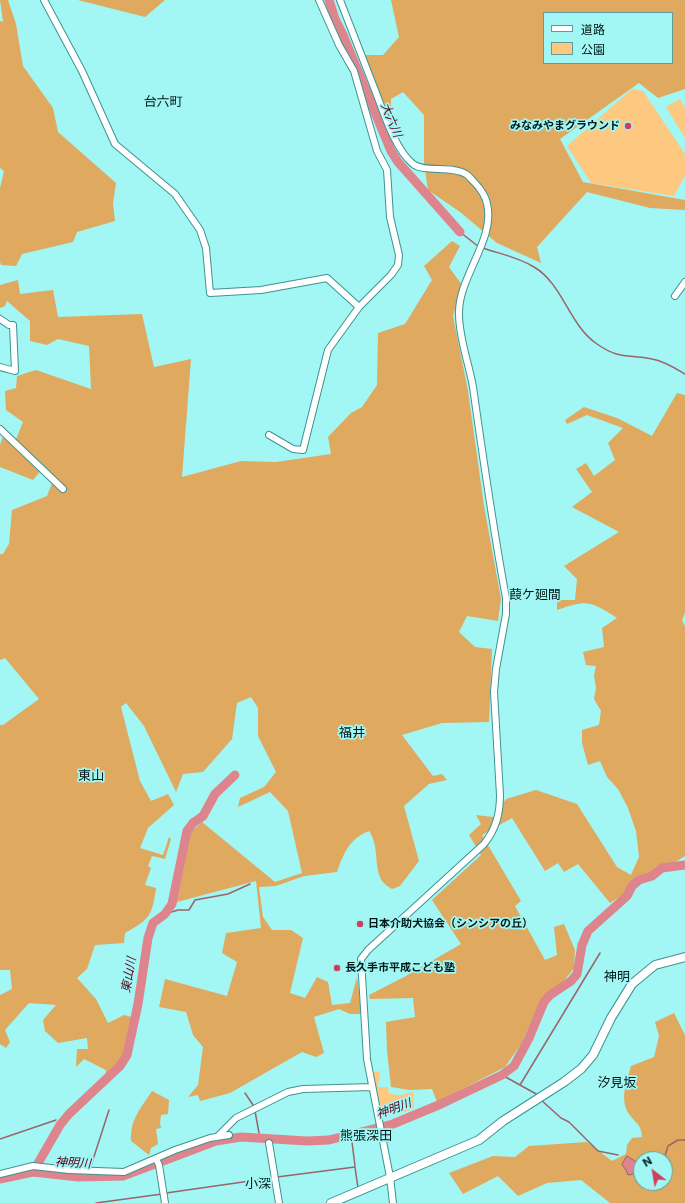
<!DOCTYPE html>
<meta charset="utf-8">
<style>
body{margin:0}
#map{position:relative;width:685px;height:1203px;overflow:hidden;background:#a2f6f4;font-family:Inter,"Noto Sans JP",sans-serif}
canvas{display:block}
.legend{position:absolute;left:543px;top:12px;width:130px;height:52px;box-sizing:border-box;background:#a2f6f4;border:1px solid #619d9c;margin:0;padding:5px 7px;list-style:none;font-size:12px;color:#001817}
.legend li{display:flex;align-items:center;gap:8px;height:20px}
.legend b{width:20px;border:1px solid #619d9c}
.north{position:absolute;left:633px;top:1151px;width:40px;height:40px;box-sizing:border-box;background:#a2f6f4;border:1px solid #619d9c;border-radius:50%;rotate:329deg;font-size:11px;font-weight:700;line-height:16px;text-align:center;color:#001817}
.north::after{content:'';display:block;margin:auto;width:14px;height:18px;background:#cf3f5b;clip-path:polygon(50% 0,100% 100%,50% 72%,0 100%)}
</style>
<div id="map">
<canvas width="685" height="1203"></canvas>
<ul class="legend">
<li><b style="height:5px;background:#fff"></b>道路</li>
<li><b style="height:11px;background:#fdc880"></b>公園</li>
</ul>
<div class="north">N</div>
</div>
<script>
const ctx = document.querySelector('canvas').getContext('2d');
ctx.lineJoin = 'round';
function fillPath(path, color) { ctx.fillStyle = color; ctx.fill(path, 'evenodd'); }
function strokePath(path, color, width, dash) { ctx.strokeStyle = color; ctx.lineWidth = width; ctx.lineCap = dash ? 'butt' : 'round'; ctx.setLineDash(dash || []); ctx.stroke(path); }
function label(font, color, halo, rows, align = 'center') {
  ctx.font = font + ' Inter,"Noto Sans JP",sans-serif'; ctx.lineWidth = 3.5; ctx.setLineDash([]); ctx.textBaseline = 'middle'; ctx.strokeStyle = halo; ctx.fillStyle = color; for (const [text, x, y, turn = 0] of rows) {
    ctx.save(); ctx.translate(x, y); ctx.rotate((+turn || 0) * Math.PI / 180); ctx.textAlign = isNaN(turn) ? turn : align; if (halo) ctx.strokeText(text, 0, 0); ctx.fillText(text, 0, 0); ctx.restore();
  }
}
fillPath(new Path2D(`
 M632,89L643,91L685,154V176L674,196L591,183L567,146Z
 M680,99L685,108V138L666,107Z
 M380,1071L378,1087H388L389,1094L401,1095L413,1092L414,1109L398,1114L396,1103L376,1108L370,1073Z`), '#fdc880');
fillPath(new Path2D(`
 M0,0H8L16,24L23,66L53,108L58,132L116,183L113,203L115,221L77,232L73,242L22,254L16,266L1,265L0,262V188L4,171L0,168V21L3,22Z
 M78,0H165L145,17Z
 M391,0H685V89L658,98L639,83L560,139L583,182L685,200V210L650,208L587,192L537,247L541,263L497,243L460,212L428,190L424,163V115L403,92L391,99V115L389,118L365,55H383L399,37ZM544,13H672V63H544Z
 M452,241L460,246L449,267L462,285L453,316L468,391L484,506L501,599L498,621L467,616L459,632L475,647L492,649L489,722L442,723L402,735L433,776L442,774L447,780L429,784L404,806L419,861L400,886L392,889C389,887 384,884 382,881C373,865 380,847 369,831C349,839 344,853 337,872L304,876L276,886L259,887L263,917L272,930H291L303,938L290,993L305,998L317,977L328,982L332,1005L350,1003L357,977L362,1014H350L339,1009L314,1017L324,1053L316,1057L302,1052L230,1093L200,1101L198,1095L188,1097L198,1085L203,1047L193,1035L186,1012L159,1007L165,979L227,996L237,962L222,953L226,933L261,928L256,881L177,902L191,832L202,822L275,882L302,873L288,811L270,792L238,807L240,798L264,787L276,772L258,736V708L251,697L237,703L232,739L203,772L183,774L176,792L144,726L126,703L121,707L140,781L151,801L168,794L174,805L148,828L140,848L163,855L169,837L171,839L165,859L152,856L148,866L151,868L145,885L156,888C152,916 150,919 125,933L124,943L95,945L87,969L77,978L96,999L108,1023L124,1015L132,1017L134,1020C127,1049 129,1057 105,1077L106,1070L84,1059L76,1067L77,1049H88L87,1038L58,1043L45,1031L43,1020L56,1005L29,1003L5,1030L10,1042L6,1048L0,1044V995L12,989L10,970H0V725H3L39,699L5,658L0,660V554H3L9,544L12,510L47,496L54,478L43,468L33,480L0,467V445L3,436L15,442L23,422L6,410L5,391L16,388L17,376L36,370L91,389L89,346L58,339L47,345L30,341V321L7,301L5,306L0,308V285L18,280L20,294L53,290L58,317L142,314L154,367L191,359L182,477L241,461L276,462L331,454L328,437L351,413L362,407L377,385L378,333L405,324L432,280L424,266Z
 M677,393L685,395V613L682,620L685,626V856L610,903L578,864L564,872L558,863L545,871L512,818L482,835L521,901L515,906L545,960L557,955L554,927L564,924L575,950L574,968L560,986L547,993L533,1018L521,1044L505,1067L437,1102L432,1089L410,1090L391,1087L387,1051L386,1022L415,1017L413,998L370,999L369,995L404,977L461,944L432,900L481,855L469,835L481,824L476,815L493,817L506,799L536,790L577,804L617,867L631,875L639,857L636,831L628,808L618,789L607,777L600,761L588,765L582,743V730L599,725L601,711L594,699L596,688L594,676L596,666L586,665L583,652L604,647L602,628L617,618C591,601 587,599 557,610V600H575L577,579L564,566L619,532L572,507L592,492L576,469L586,463L594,476L615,460L608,443L623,428L587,415L567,424L565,420L584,407L617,418L652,436Z
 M674,1013L685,1035V1203H610L581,1180L547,1183L518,1196L498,1176L463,1194L449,1173L493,1156L515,1157L529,1146L587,1142L612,1161L626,1154L627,1145L632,1138L642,1137C641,1123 636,1124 629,1114C619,1098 627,1082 631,1066L654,1057L659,1036L655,1022ZM641,1159H665V1183H641Z
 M152,1091L169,1100L168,1114L161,1115L160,1123L161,1128L156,1129L158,1144L151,1148L149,1155L131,1141C130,1119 141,1108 152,1091Z`), '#dfa95f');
const water = new Path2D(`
 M627,1156L641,1165V1173L628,1175L626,1170L622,1165Z`);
fillPath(water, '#de848d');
strokePath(water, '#9b646a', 1);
strokePath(new Path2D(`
 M460,232L479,247
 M483,248C500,254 518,257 534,267C563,284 569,325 597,344C620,360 628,354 652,359C664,361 675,368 685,374
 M165,914L178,910H189L195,900L228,894L250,884
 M502,1075L538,1095
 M520,1085L600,953
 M245,1093L255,1108
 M541,1100L561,1118L569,1122L598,1151L618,1155
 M255,1111L259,1133
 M0,1139L56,1120
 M352,1142L355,1166
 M664,1159L668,1146L678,1140H685
 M90,1169L109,1110
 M277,1177L355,1167L358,1188
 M166,1193L271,1178
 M96,1203L162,1194`), '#9b646a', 1.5);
strokePath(new Path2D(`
 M329,0L335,19L343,35L391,151L398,162L460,232
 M33,1172L60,1125L69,1114L120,1066L127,1055L138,1004L148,938L153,923L165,914L172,904L187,831L193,823L203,816L215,794L235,775
 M0,1179L33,1172L79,1177L123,1176L216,1141L241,1137L307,1141L329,1140L393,1124L441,1104L502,1075L514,1066L529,1038L544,1002L550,995L571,981L577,974L582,945L588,931L627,896L632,886L639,880L652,876L662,868L685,865`), '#de848d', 9);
const street = new Path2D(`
 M44,0L82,71L115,144L175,194L200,230L206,248L210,293L261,290L327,278L359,307
 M340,0C351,28 362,57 373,85C382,107 394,149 413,164C425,173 451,165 466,174C469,176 472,180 475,183C480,188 486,197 487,204C496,239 458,277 459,314C459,339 469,363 473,387C483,458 493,528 506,598V614L496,669L494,692L500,795C500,814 496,829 484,844L368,950L361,959L367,1059L390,1177L393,1203
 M675,296L685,282
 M0,319L9,325H13L15,371L0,367
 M0,429L63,489
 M269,435L293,449L303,450L328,350L359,307L391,275L398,265L399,255L390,217L387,170L377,151L354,71L339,45L319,0
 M217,1137L236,1118L288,1092L303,1089L372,1087
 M269,1143L279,1203
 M156,1159L159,1165L165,1203
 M0,1174L33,1166L69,1170L124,1172L175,1150L210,1138L229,1135`);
const secondary = new Path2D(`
 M331,1203L479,1140L503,1121L564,1082L581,1069L593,1055L611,1018L632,984L655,965L685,957`);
strokePath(street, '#3e9392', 8);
strokePath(secondary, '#3e9392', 10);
strokePath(street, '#fff', 6);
strokePath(secondary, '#fff', 8);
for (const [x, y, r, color] of [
 [628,126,4,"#cf3f5b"],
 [360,924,4,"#cf3f5b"],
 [337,968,4,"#cf3f5b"]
]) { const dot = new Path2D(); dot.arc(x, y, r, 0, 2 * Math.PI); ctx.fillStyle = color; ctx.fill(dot); strokePath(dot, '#a2f6f4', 1.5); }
label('bold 11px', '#001817', '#a2f6f4', [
 ["みなみやまグラウンド",620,126,"right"],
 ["日本介助犬協会（シンシアの丘）",368,924],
 ["長久手市平成こども塾",345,968]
], 'left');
label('italic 12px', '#57031b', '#a2f6f4', [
 ["大六川",391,120,67],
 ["東山川",129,975,-80],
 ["神明川",394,1109,-20],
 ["神明川",73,1163,3]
]);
label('13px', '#001817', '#a2f6f4', [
 ["台六町",163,102],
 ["葭ケ廻間",535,595],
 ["福井",352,733],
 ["東山",91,776],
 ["神明",617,977],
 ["汐見坂",617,1083],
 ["熊張深田",366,1136],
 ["小深",258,1184]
]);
</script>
